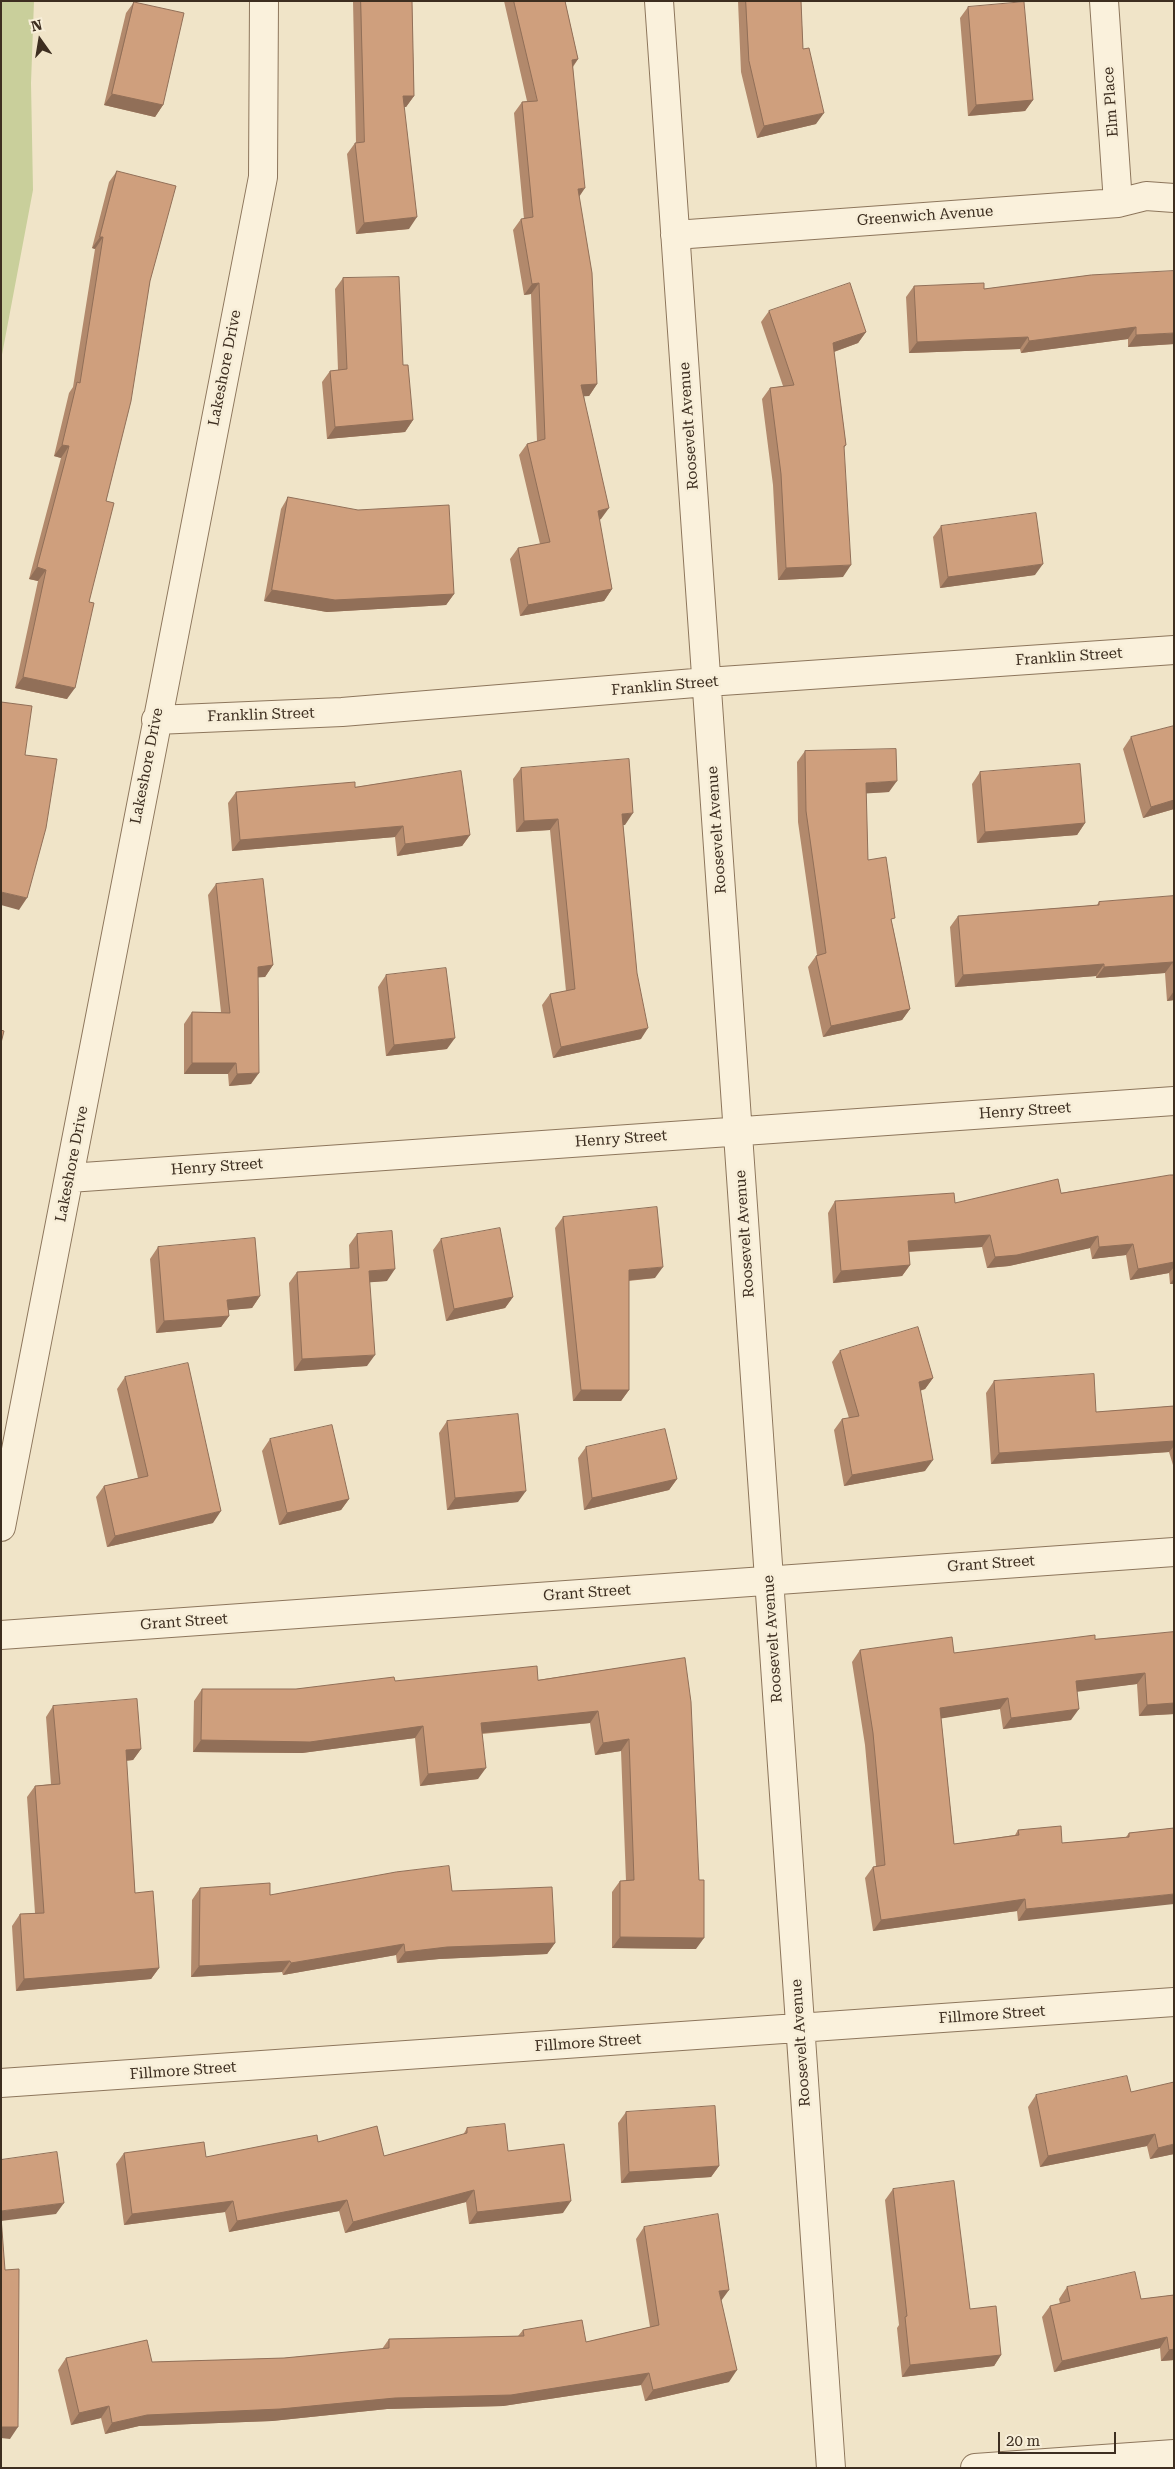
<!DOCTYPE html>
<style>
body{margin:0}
#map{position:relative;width:1175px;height:2469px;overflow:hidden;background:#f0e4c8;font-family:"Roboto Serif",serif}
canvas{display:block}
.frame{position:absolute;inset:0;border:2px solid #3d2e20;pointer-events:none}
.north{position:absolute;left:15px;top:15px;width:50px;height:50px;-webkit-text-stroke:4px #f7eed8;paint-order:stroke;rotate:347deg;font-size:14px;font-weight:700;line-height:20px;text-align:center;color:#3d2e20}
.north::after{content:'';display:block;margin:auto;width:18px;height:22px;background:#3d2e20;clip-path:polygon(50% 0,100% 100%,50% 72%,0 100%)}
.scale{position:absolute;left:998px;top:2432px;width:118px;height:22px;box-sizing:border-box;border:2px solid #3d2e20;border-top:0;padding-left:6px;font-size:15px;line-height:18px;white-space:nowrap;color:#3d2e20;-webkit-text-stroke:4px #f7eed8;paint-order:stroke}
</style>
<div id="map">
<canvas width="1175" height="2469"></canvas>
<div class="frame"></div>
<div class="north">N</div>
<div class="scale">20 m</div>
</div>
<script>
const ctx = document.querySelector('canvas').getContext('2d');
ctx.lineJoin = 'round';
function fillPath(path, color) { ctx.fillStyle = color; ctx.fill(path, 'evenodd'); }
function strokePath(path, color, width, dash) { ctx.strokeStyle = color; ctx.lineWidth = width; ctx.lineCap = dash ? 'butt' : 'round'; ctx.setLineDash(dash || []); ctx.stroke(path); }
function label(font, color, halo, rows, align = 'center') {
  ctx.font = font + ' "Roboto Serif",serif'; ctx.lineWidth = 5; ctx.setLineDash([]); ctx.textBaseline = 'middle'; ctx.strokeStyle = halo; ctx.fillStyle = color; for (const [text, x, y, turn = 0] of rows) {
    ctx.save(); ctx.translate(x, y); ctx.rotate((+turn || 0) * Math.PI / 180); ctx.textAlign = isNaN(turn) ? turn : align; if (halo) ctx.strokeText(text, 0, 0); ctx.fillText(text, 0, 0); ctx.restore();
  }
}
fillPath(new Path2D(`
 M1,1H34L31,83L33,190L1,360Z`), '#c9cf9b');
const minor = new Path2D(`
 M659,1L831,2468
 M1104,1L1118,203
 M675,235L1118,203L1146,196L1174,198
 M156,720L342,712L707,682L1174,650
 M69,1178L1174,1101
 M1,1527L263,177L264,1
 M1,1635L1174,1552
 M1,2083L1174,2002
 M975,2468L1174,2454`);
strokePath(minor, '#8d765c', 30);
strokePath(minor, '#faf1dc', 28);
fillPath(new Path2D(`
 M353,1H412L414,96L406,107H404L409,229L356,234L347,154L355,143H356Z
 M504,1H565L578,59L573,67L579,196L597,384L589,396H584L601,519L599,520L612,589L604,601L520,616L510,559L518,548L540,544L519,455L527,444L537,441L531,294L524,295L513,230L521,219H524L514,113L522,102L527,101Z
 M738,1H801L803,49L816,124L757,138L741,72Z
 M134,2L163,105L155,117L104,105L126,13Z
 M968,7L1033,100L1025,111L968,116L960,18Z
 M117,171L150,281L106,501L89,602L67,699L15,688L38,581L29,579L61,458L54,456L69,393L73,387L95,249L92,248L109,182Z
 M1091,275L1174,344L1128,347V339L1021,353L1020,349L909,353L906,297L914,286L984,289Z
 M343,278L403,365L413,420L405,432L327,439L322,382L330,371L338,370L335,289Z
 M769,311L866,332L858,343L834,352L846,445L844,448L843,577L778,580L773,485L762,399L770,388L783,386L761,322Z
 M288,497L454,594L446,605L327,612L264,601L281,509Z
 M941,526L1035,575L940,588L933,537Z
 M1174,726V809L1143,818L1123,749L1131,737Z
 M805,751L889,792L866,793L868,860L892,923L910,1009L902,1020L823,1037L808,967L816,956L817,955L798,822L797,762Z
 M521,768L625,825H623L641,1039L553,1058L542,1005L550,994L566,991L550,830L516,832L513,779Z
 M980,772L1085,823L1077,835L977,843L972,784Z
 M355,787L470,835L462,846L397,856L395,837L232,851L228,803L236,792Z
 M216,884L273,965L265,977H258L251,1084L229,1086L228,1074H184V1024L192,1012H221L208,895Z
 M1174,896V1000L1167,1001L1165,973L1096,978V976L955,987L950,927L958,916L1097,905L1099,902Z
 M386,975L447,1049L386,1056L378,987Z
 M1174,1175V1284H1170L1169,1273L1130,1280L1126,1255L1092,1259L1090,1248L1009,1266L987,1268L982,1247L909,1252L910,1265L902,1276L833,1283L828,1213L835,1201L955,1203L1061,1193Z
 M563,1217L655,1278L629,1281V1390L621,1401H573L555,1228Z
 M357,1234L387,1281L370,1282L367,1366L294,1371L289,1283L297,1272L350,1269L349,1245Z
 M441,1239L513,1297L505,1308L446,1321L433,1250Z
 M158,1247L260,1296L252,1308L229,1310V1316L221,1327L156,1333L150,1259Z
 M840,1351L933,1378L925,1389L920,1391L925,1471L844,1486L834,1430L842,1419L849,1418L832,1362Z
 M125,1377L213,1523L107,1547L96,1497L104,1486L138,1478L117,1389Z
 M994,1381L1096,1412L1174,1406V1465H1173L1169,1452L991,1464L986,1393Z
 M447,1421L518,1502L447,1510L439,1433Z
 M270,1439L349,1499L341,1510L279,1525L262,1451Z
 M586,1447L677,1479L669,1490L584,1510L578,1458Z
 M1174,1632V1714L1139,1716L1137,1684L1077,1691L1071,1720L1003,1729L1000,1709L941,1718L954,1844L1015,1835L1018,1830L1062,1843L1126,1837L1129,1833L1174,1828L1018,1921L1017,1911L873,1931L865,1878L873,1867L876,1866L865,1745L852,1662L860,1650L954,1653Z
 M685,1658L696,1949L612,1948V1892L620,1881H626L621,1751L595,1755L590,1723L482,1734L478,1779L420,1786L415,1738L302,1753L193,1752L194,1701L202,1689H296L395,1681L538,1680Z
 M53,1706L141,1749L133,1760L126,1761L135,1893L159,1968L151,1979L16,1991L12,1926L20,1914L35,1913L27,1797L35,1786L51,1784L46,1717Z
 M200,1888L270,1895L452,1891L555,1943L547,1954L439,1959L397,1963L396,1955L283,1975L282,1972L191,1977L192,1900Z
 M1131,2092L1174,2154L1150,2159L1147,2146L1040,2167L1028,2107L1036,2095Z
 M626,2112L719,2166L711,2177L621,2183L618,2123Z
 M467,2128L508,2151L563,2213L469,2224L466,2202L345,2233L339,2211L229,2232L225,2212L124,2225L116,2164L124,2153L206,2157L318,2142L384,2156L463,2135Z
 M893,2189L970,2309L1001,2355L994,2366L902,2377L897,2328L899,2325L885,2200Z
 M644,2227L721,2301L729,2382L645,2401L641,2385L503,2406L387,2409L272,2421L139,2426L105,2434L101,2418L71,2425L58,2370L66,2358L152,2362L284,2358L382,2349L389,2339L518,2336L523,2330L586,2342L650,2327L636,2239Z
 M1067,2287L1141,2299L1174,2295V2360L1161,2361L1160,2348L1054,2372L1042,2317L1050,2306L1060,2304L1059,2299Z`), '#b2896c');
fillPath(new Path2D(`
 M578,59L570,70L572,60Z
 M112,94L163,105L155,117L104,105Z
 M403,96H414L406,107H395Z
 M1033,100L1025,111L968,116L976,105Z
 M824,113L816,124L757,138L764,126Z
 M585,188L577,200L578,189Z
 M417,217L409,229L356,234L364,223Z
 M100,237H103L95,249L92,248Z
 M539,283L531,294L524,295L532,284Z
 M1136,327L1128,339L1021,353L1029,341Z
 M866,332L858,343L825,355L833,343Z
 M1174,333V344L1128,347L1136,335Z
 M1028,337L1020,349L909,353L917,342Z
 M597,384L589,396L573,397L581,385Z
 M413,420L405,432L327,439L335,427Z
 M62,445L69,446L61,458L54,456Z
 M609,508L601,519L590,522L598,511Z
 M1043,564L1035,575L940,588L948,577Z
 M851,565L843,577L778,580L786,568Z
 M37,567L46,570L38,581L29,579Z
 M612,589L604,601L520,616L528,605Z
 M272,590L454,594L446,605L327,612L264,601Z
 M23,677L75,688L67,699L15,688Z
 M897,781L889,792L858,794L866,783Z
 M1174,800V809L1143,818L1151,807Z
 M633,813L625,825L614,826L622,814Z
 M558,819L550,830L516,832L524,821Z
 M1085,823L1077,835L977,843L985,832Z
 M403,826L395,837L232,851L240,840Z
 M470,835L462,846L397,856L405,844Z
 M1,892L27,898L19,910L1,905Z
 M1173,962L1165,973L1096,978L1104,967Z
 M1104,964L1096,976L955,987L963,975Z
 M273,965L265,977L250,978L258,967Z
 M1174,991V1000L1167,1001Z
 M910,1009L902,1020L823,1037L831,1026Z
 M648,1028L641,1039L553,1058L561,1047Z
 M455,1038L447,1049L386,1056L394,1045Z
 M192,1063H236L228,1074H184Z
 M259,1073L251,1084L229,1086L237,1074Z
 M990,1235L982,1247L900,1252L908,1241Z
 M1098,1236L1090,1248L1009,1266L987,1268L995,1257Z
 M1133,1244L1126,1255L1092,1259L1099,1247Z
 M1174,1262V1267L1169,1273L1130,1280L1138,1269Z
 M910,1265L902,1276L833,1283L841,1271Z
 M663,1267L655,1278L621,1281L629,1270Z
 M395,1269L387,1281L361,1283L369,1271Z
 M1174,1278V1284H1170Z
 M260,1296L252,1308L220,1311L227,1300Z
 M513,1297L505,1308L446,1321L454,1309Z
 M229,1316L221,1327L156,1333L164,1321Z
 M375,1355L367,1366L294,1371L302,1359Z
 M933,1378L925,1389L911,1393L919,1382Z
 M581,1390H629L621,1401H573Z
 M1174,1441V1446L1169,1452L991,1464L999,1453Z
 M933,1460L925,1471L844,1486L852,1475Z
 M677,1479L669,1490L584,1510L592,1498Z
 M526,1491L518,1502L447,1510L455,1498Z
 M349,1499L341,1510L279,1525L287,1513Z
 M221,1511L213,1523L107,1547L115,1536Z
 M1145,1673L1137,1684L1068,1693L1076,1681Z
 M1008,1698L1000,1709L932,1720L940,1708Z
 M1174,1703V1714L1139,1716L1147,1705Z
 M1079,1709L1071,1720L1003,1729L1011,1718Z
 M598,1711L590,1723L473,1734L481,1723Z
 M423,1726L415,1738L302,1753L193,1752L201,1740Z
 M629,1739L621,1751L595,1755L603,1743Z
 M141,1749L133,1760L118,1761L126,1750Z
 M486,1768L478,1779L420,1786L428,1774Z
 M1174,1894V1904L1018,1921L1026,1909Z
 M1025,1899L1017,1911L873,1931L881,1920Z
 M620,1937L704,1938L696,1949L612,1948Z
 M555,1943L547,1954L439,1959L397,1963L405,1952L447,1947Z
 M404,1944L396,1955L283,1975L291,1963Z
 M290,1961L282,1972L191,1977L199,1966Z
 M159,1968L151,1979L16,1991L24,1979Z
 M1155,2134L1147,2146L1040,2167L1048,2156Z
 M1174,2144V2154L1150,2159L1158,2148Z
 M719,2166L711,2177L621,2183L629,2172Z
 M474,2190L466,2202L345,2233L353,2222Z
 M347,2200L339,2211L229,2232L237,2221Z
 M233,2201L225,2212L124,2225L132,2214Z
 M571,2201L563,2213L469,2224L477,2212Z
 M64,2203L56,2214L1,2221V2211Z
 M729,2290L721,2301L719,2291Z
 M1167,2337L1160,2348L1054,2372L1062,2361Z
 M1174,2349V2360L1161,2361L1169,2350Z
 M1001,2355L994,2366L902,2377L910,2365Z
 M737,2370L729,2382L645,2401L653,2390Z
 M649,2373L641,2385L503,2406L387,2409L272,2421L139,2426L105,2434L112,2423L147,2415Z
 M109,2406L101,2418L71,2425L79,2413Z
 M1,2427H18L10,2439L1,2438Z`), '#916f58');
const building = new Path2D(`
 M361,1H412L414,96H403L417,217L364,223L355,143L364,142Z
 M514,1H565L578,59L572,60L585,188L578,189L592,273L597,384L581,385L609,508L598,511L612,589L528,605L518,548L550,542L527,444L545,439L539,283L532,284L521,219L533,217L522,102L537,101Z
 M746,1H801L803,49L809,48L824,113L764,126L749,61Z
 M134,2L184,13L163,105L112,94Z
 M1024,2L1033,100L976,105L968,7Z
 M117,171L176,186L150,281L131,401L106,501L114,503L89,602L94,603L75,688L23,677L46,570L37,567L69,446L62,445L77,382L80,383L103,237H100Z
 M1174,271V333L1136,335V327L1029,341L1028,337L917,342L914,286L984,283V289L1091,275Z
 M399,277L403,365H408L413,420L335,427L330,371L347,369L343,278Z
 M850,283L866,332L833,343L846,445L844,446L851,565L786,568L781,474L770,388L794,385L769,311Z
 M288,497L358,510L449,505L454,594L335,600L272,590Z
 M1036,513L1043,564L948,577L941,526Z
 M1,702L32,706L25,755L57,759L46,828L27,898L1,892Z
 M1174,726V800L1151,807L1131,737Z
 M896,749L897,781L866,783L868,860L886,857L895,918L891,919L910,1009L831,1026L816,956L826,953L806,811L805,751Z
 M629,759L633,813L622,814L637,973L648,1028L561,1047L550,994L575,989L558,819L524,821L521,768Z
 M1080,764L1085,823L985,832L980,772Z
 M461,771L470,835L405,844L403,826L240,840L236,792L355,782V787Z
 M263,879L273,965L258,967L259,1073L237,1074L236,1063H192V1012L230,1013L216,884Z
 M1174,896V972L1173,962L1104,967V964L963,975L958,916L1099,905V902Z
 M446,968L455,1038L394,1045L386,975Z
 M1,1030L4,1031L1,1043Z
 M1170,1175H1174V1262L1138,1269L1133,1244L1099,1247L1098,1236L1017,1255L995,1257L990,1235L908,1241L910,1265L841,1271L835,1201L954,1193L955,1203L1058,1179L1061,1193Z
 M657,1207L663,1267L629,1270V1390H581L563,1217Z
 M500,1228L513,1297L454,1309L441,1239Z
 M392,1231L395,1269L369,1271L375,1355L302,1359L297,1272L359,1268L357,1234Z
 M255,1238L260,1296L227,1300L229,1316L164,1321L158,1247Z
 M918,1327L933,1378L919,1382L933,1460L852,1475L842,1419L859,1416L840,1351Z
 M188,1363L221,1511L115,1536L104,1486L148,1476L125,1377Z
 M1094,1374L1096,1412L1174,1406V1441L999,1453L994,1381Z
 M518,1414L526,1491L455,1498L447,1421Z
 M332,1425L349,1499L287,1513L270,1439Z
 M665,1429L677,1479L592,1498L586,1447Z
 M1174,1632V1703L1147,1705L1145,1673L1076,1681L1079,1709L1011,1718L1008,1698L940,1708L954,1844L1019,1835L1018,1830L1061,1826L1062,1843L1129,1837V1833L1174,1828V1894L1026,1909L1025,1899L881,1920L873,1867L885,1865L873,1733L860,1650L952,1637L954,1653L1095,1635V1639Z
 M685,1658L691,1702L699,1880H704V1938L620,1937V1881L634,1880L629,1739L603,1743L598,1711L481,1723L486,1768L428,1774L423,1726L310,1742L201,1740L202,1689H296L394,1677L395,1681L537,1666L538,1680Z
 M137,1699L141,1749L126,1750L135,1893L153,1891L159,1968L24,1979L20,1914L44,1913L35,1786L60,1784L53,1706Z
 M449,1866L452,1891L552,1887L555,1943L447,1947L405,1952L404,1944L291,1963L290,1961L199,1966L200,1888L270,1883V1895L396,1872Z
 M1127,2076L1131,2092L1174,2082V2144L1158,2148L1155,2134L1048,2156L1036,2095Z
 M715,2106L719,2166L629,2172L626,2112Z
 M505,2124L508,2151L564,2144L571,2201L477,2212L474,2190L353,2222L347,2200L237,2221L233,2201L132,2214L124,2153L204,2142L206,2157L317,2135L318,2142L377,2126L384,2156L467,2133V2128Z
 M57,2152L64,2203L1,2211V2160Z
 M954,2181L970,2309L996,2306L1001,2355L910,2365L905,2317L907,2316L893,2189Z
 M718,2214L729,2290L719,2291L737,2370L653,2390L649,2373L511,2395L395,2398L280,2409L147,2415L112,2423L109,2406L79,2413L66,2358L147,2340L152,2362L284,2358L389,2348V2339L524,2336L523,2330L582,2320L586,2342L659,2325L644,2227Z
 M1,2217L5,2270L19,2269L18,2427H1Z
 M1135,2272L1141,2299L1174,2295V2349L1169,2350L1167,2337L1062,2361L1050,2306L1070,2301L1067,2287Z`);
fillPath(building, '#cf9f7d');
strokePath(building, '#916f58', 1);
label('15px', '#3d2e20', '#f7eed8', [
 ["Elm Place",1111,102,-94],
 ["Greenwich Avenue",925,216,-4],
 ["Lakeshore Drive",225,368,-79],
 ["Roosevelt Avenue",689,426,-94],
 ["Franklin Street",1069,657,-4],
 ["Franklin Street",665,686,-5],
 ["Franklin Street",261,715,-2],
 ["Lakeshore Drive",147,766,-79],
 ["Roosevelt Avenue",717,830,-94],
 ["Henry Street",1025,1111,-4],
 ["Henry Street",621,1139,-4],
 ["Lakeshore Drive",72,1164,-79],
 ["Henry Street",217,1167,-4],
 ["Roosevelt Avenue",745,1234,-94],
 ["Grant Street",991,1564,-4],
 ["Grant Street",587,1593,-4],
 ["Grant Street",184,1622,-4],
 ["Roosevelt Avenue",773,1639,-94],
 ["Fillmore Street",992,2015,-4],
 ["Fillmore Street",588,2043,-4],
 ["Roosevelt Avenue",801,2043,-94],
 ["Fillmore Street",183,2071,-4]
]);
</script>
